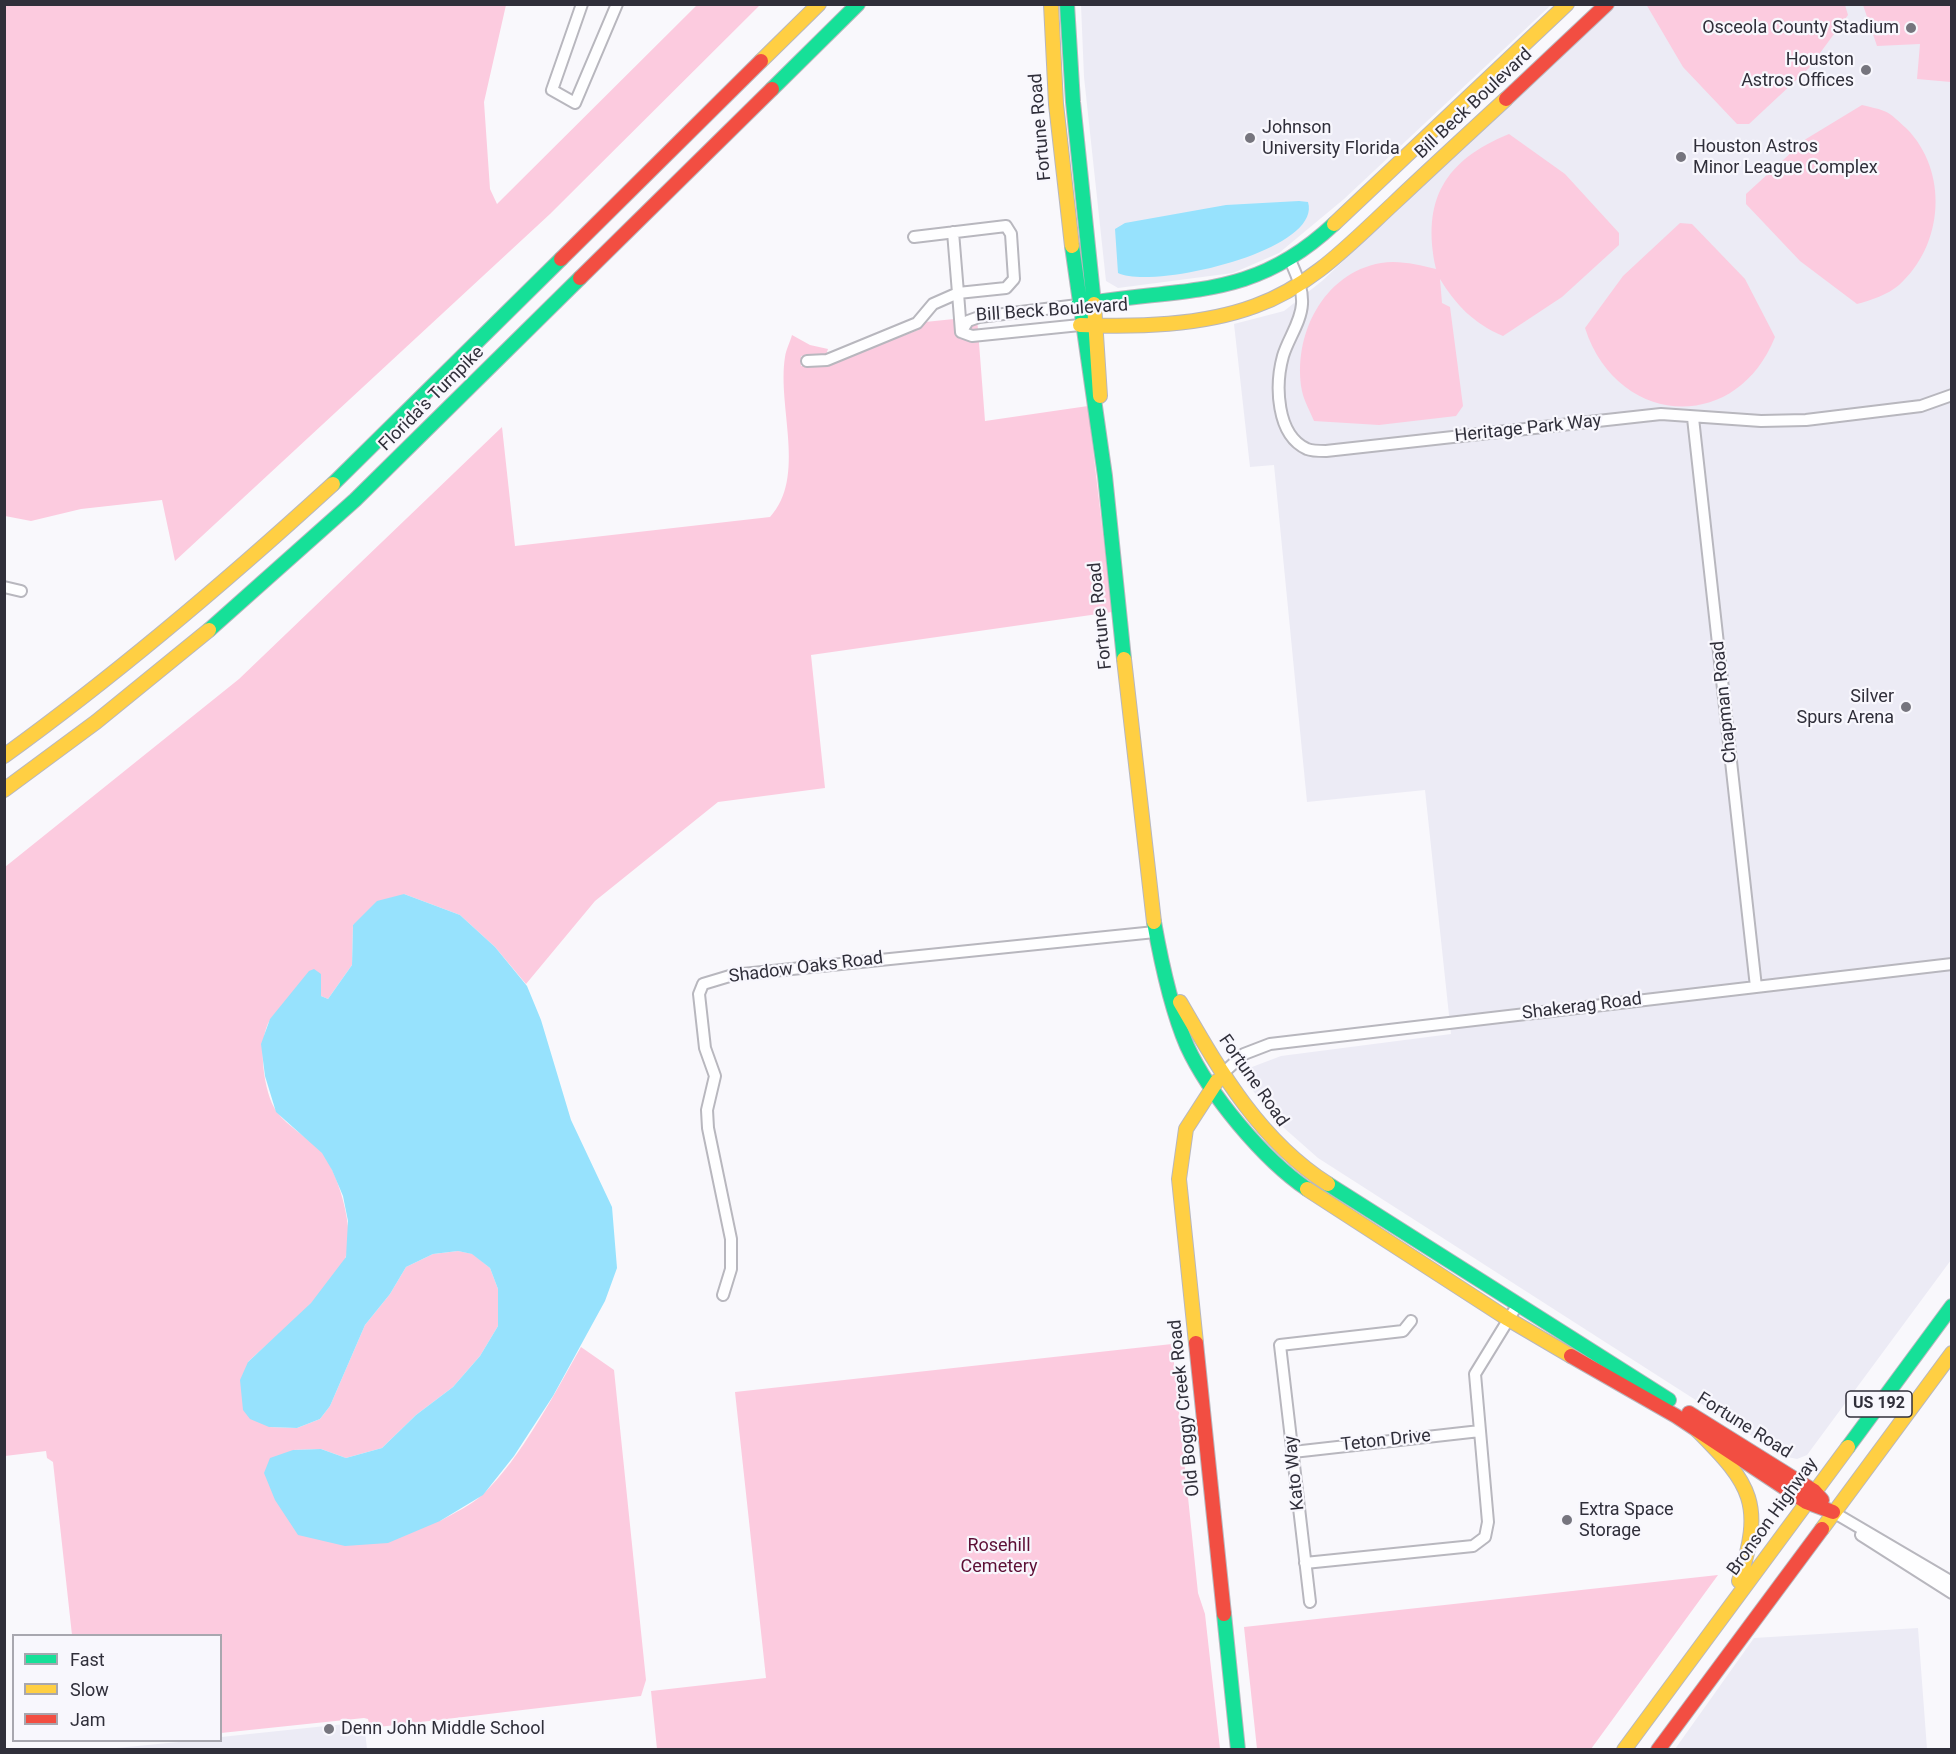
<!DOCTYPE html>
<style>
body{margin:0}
#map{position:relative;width:1956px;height:1754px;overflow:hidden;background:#f9f8fc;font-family:Roboto,sans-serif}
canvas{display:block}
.frame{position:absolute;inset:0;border:6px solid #302f3a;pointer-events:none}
.legend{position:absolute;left:12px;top:1634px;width:210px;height:108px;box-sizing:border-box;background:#f8f7fd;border:2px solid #a8a7af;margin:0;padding:8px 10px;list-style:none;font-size:18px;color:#302f3a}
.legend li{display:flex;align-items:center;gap:12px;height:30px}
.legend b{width:30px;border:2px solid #a8a7af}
</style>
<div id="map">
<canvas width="1956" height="1754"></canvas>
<div class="frame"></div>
<ul class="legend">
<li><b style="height:8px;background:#16e098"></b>Fast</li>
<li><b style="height:8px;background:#ffcf43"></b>Slow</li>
<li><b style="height:8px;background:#f24e42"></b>Jam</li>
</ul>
</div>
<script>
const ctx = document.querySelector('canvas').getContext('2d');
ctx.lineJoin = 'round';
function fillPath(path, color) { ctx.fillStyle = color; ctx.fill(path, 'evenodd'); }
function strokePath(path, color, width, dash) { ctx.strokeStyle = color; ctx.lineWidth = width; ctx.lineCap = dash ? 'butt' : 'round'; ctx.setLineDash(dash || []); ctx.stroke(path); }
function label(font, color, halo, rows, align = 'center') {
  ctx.font = font + ' Roboto,sans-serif'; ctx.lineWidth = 4.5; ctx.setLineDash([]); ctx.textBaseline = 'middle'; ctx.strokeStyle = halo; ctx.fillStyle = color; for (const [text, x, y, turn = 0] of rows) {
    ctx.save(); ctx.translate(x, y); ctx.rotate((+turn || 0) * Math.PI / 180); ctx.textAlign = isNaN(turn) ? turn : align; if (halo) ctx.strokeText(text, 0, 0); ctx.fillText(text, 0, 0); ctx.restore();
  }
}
fillPath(new Path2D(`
 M1081,5H1551L1344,199L1279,253L1233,273L1118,288L1106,281L1084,77Z
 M1616,5H1951V1260L1807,1455L1797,1459L1783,1456L1318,1158L1275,1120L1248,1084L1247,1076L1252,1067L1281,1056L1451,1034L1425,790L1307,802L1274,465L1250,467L1234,324L1284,311L1322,281Z
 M1918,1628L1927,1749H1675L1754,1638Z
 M364,1722L367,1749H106L189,1741L220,1740L221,1737Z`), '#ecebf5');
fillPath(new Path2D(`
 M5,4L506,5L484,102L490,189L497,204L697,5H760L550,214L175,561L162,500L81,509L31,521L5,516Z
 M1646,4L1845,5L1848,15L1809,68L1749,124H1737L1683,67Z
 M1863,5H1951V82L1917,79L1920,44L1877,46Z
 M1862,105C1869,107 1877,108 1884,111C1892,114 1899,122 1906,128C1949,171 1944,245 1899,285C1887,295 1872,300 1857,304L1800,261L1746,204V194L1806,139Z
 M1509,134L1565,174L1619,233V245L1562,297L1503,336C1473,323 1456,305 1440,279L1442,303L1450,307L1463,406L1456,416L1379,425L1314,421C1310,411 1304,401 1302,391C1292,336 1323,273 1381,263C1400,260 1418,265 1436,269C1421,200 1445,160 1509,134Z
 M1680,223L1692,224L1745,279L1775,337C1736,435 1617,427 1585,328L1623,276Z
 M977,317L985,421L1088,406L1112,612L811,655L825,788L718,802L595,901L526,984L495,947L460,915L404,894L353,925L352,965L328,999L321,996L320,980C307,990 278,1008 270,1020C257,1040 263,1093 277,1112C287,1126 309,1138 321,1151C338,1171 357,1235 345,1259C324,1298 280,1332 248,1362L269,1427L297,1428L320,1419L330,1406L365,1325L390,1294L406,1267L433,1254L458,1251L473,1254L490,1268L498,1289V1326L480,1356L453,1387L416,1415L382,1448L346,1458L321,1449L293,1450L440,1521C454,1513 472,1505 483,1494C520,1460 556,1391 581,1347L614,1370L646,1680L641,1696L370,1728L368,1719L364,1718L221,1733L220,1636L72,1635L53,1462L47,1458L46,1451L5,1456V867L239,679L502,427L515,546L770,517C807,477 777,407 785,357C786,350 790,342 792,335L810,345L828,349L826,355L801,356V366L829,364L918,330L925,322L954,319L956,337L966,336L965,318Z
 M1172,1344L1198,1593L1205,1614L1220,1749H657L651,1691L766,1678L735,1392Z
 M1718,1575L1591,1749H1257L1244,1627Z`), '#fccbdf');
fillPath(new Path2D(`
 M1299,201L1308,202C1323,251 1152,290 1118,273L1115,229L1125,223L1226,205Z
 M404,894L460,915L495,947L527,986L541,1020L571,1120L612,1207L617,1268L605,1301L553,1396L514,1456L483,1495L440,1521L388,1543L345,1546L298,1535L275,1500L264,1473L270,1458L293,1450L321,1449L346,1458L382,1448L416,1415L453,1387L480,1356L498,1326V1289L490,1268L472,1254L458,1251L433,1254L406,1267L390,1294L365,1325L330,1406L320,1419L297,1428L269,1427L250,1419L243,1410L240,1380L248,1362L311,1303L346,1257L348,1221L343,1196L332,1170L322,1153L276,1112L265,1076L261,1044L270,1019L309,971L314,969L321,974V996L328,999L352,965L353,925L377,901Z`), '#97e2fd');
const street = new Path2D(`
 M582,4L552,90L575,103L617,4
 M914,237L1006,226L1011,234L1014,279L1006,288L958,293L961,332
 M1290,260C1296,274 1303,288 1302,304C1301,322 1288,339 1283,356C1275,385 1276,435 1307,449C1312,451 1320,451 1326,451L1661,414L1761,421L1806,420L1921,406L1952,395
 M961,332L968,321L979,317L1078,305
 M961,332L972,336L1080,325
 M807,361L827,360L917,323L933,304L958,293L953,232
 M1693,418L1756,987
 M4,587L21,591
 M1222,1074L1244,1054L1270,1044L1952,964
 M723,1295L731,1269V1239L708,1128L707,1110L715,1076L705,1048L699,994L703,984L733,975L1155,932
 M1293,1452L1480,1431
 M1833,1512L1952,1582
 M1861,1535L1952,1593
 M1305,1563L1473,1546L1485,1537L1488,1522L1475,1374L1518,1304
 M1310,1602L1280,1345L1403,1331L1411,1321`);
const fast = new Path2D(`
 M1067,4L1073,102L1094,304
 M772,89L858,4
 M1072,246L1105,476L1124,659
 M1078,305C1181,286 1250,303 1334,224
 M333,484L561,259
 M209,630L355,500L580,278
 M1154,922C1161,961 1171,1009 1187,1046C1209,1094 1263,1159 1307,1189
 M1328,1184L1669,1400
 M1848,1447L1952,1306
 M1224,1614L1238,1750`);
const slow = new Path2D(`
 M1051,4L1056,104L1072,246
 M761,61L819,4
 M1334,224L1567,4
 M1094,304L1100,396
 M1080,325C1137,327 1201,326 1255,306C1310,287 1351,243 1393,204C1430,169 1468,134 1506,99
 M1124,659L1154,922
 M4,756C120,672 228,580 333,484
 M4,790L96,722L209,630
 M1180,1002C1220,1071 1259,1140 1328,1184
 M1307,1189L1508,1319L1571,1356
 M1196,1343L1179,1179L1186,1129L1217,1081
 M1697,1430C1752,1485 1764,1504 1739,1581
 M1822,1529L1952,1353
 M1624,1750L1848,1447`);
const jam = new Path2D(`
 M1506,99L1607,4
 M561,259L761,61
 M580,278L772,89
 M1196,1343L1224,1614
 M1571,1356L1676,1416L1806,1502L1833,1512
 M1689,1413L1814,1491L1822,1500
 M1658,1750L1822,1529`);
strokePath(street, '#b8b7be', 14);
strokePath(fast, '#b8b7be', 16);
strokePath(slow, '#b8b7be', 16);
strokePath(jam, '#b8b7be', 16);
strokePath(street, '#fefeff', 10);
strokePath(fast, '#16e098', 14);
strokePath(slow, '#ffcf43', 14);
strokePath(jam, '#f24e42', 14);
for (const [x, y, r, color] of [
 [1911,28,6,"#76757e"],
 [1866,70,6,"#76757e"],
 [1250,138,6,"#76757e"],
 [1681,157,6,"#76757e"],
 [1906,707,6,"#76757e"],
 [1567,1520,6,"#76757e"],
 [329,1729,6,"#76757e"]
]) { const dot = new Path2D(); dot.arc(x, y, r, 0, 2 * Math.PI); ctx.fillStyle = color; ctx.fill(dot); strokePath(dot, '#f8f7fd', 2); }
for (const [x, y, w] of [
 [1879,1404,66]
]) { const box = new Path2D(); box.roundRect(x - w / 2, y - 13, w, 26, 4.5); ctx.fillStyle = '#f8f7fd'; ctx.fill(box); strokePath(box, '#302f3a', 1.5); }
label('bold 16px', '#302f3a', null, [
 ["US 192",1879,1404]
]);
label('18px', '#302f3a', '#f8f7fd', [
 ["Osceola County Stadium",1899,28,"right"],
 ["Houston",1854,60,"right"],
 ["Astros Offices",1854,81,"right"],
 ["Johnson",1262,128],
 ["University Florida",1262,149],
 ["Houston Astros",1693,147],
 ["Minor League Complex",1693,168],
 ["Silver",1894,697,"right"],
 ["Spurs Arena",1894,718,"right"],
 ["Extra Space",1579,1510],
 ["Storage",1579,1531],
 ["Denn John Middle School",341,1729]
], 'left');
label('18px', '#302f3a', '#f8f7fd', [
 ["Bill Beck Boulevard",1474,104,-43],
 ["Fortune Road",1041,127,-95],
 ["Bill Beck Boulevard",1052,311,-4],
 ["Florida's Turnpike",432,399,-45],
 ["Heritage Park Way",1528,429,-6],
 ["Fortune Road",1101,616,-96],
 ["Chapman Road",1725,702,-96],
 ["Shadow Oaks Road",806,968,-7],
 ["Shakerag Road",1582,1007,-7],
 ["Fortune Road",1253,1081,55],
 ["Old Boggy Creek Road",1185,1408,-96],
 ["Fortune Road",1744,1426,32],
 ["Teton Drive",1386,1441,-6],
 ["Kato Way",1295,1473,-96],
 ["Bronson Highway",1773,1517,-54]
]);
label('18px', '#5d1036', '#f8f7fd', [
 ["Rosehill",999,1546],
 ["Cemetery",999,1567]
]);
</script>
